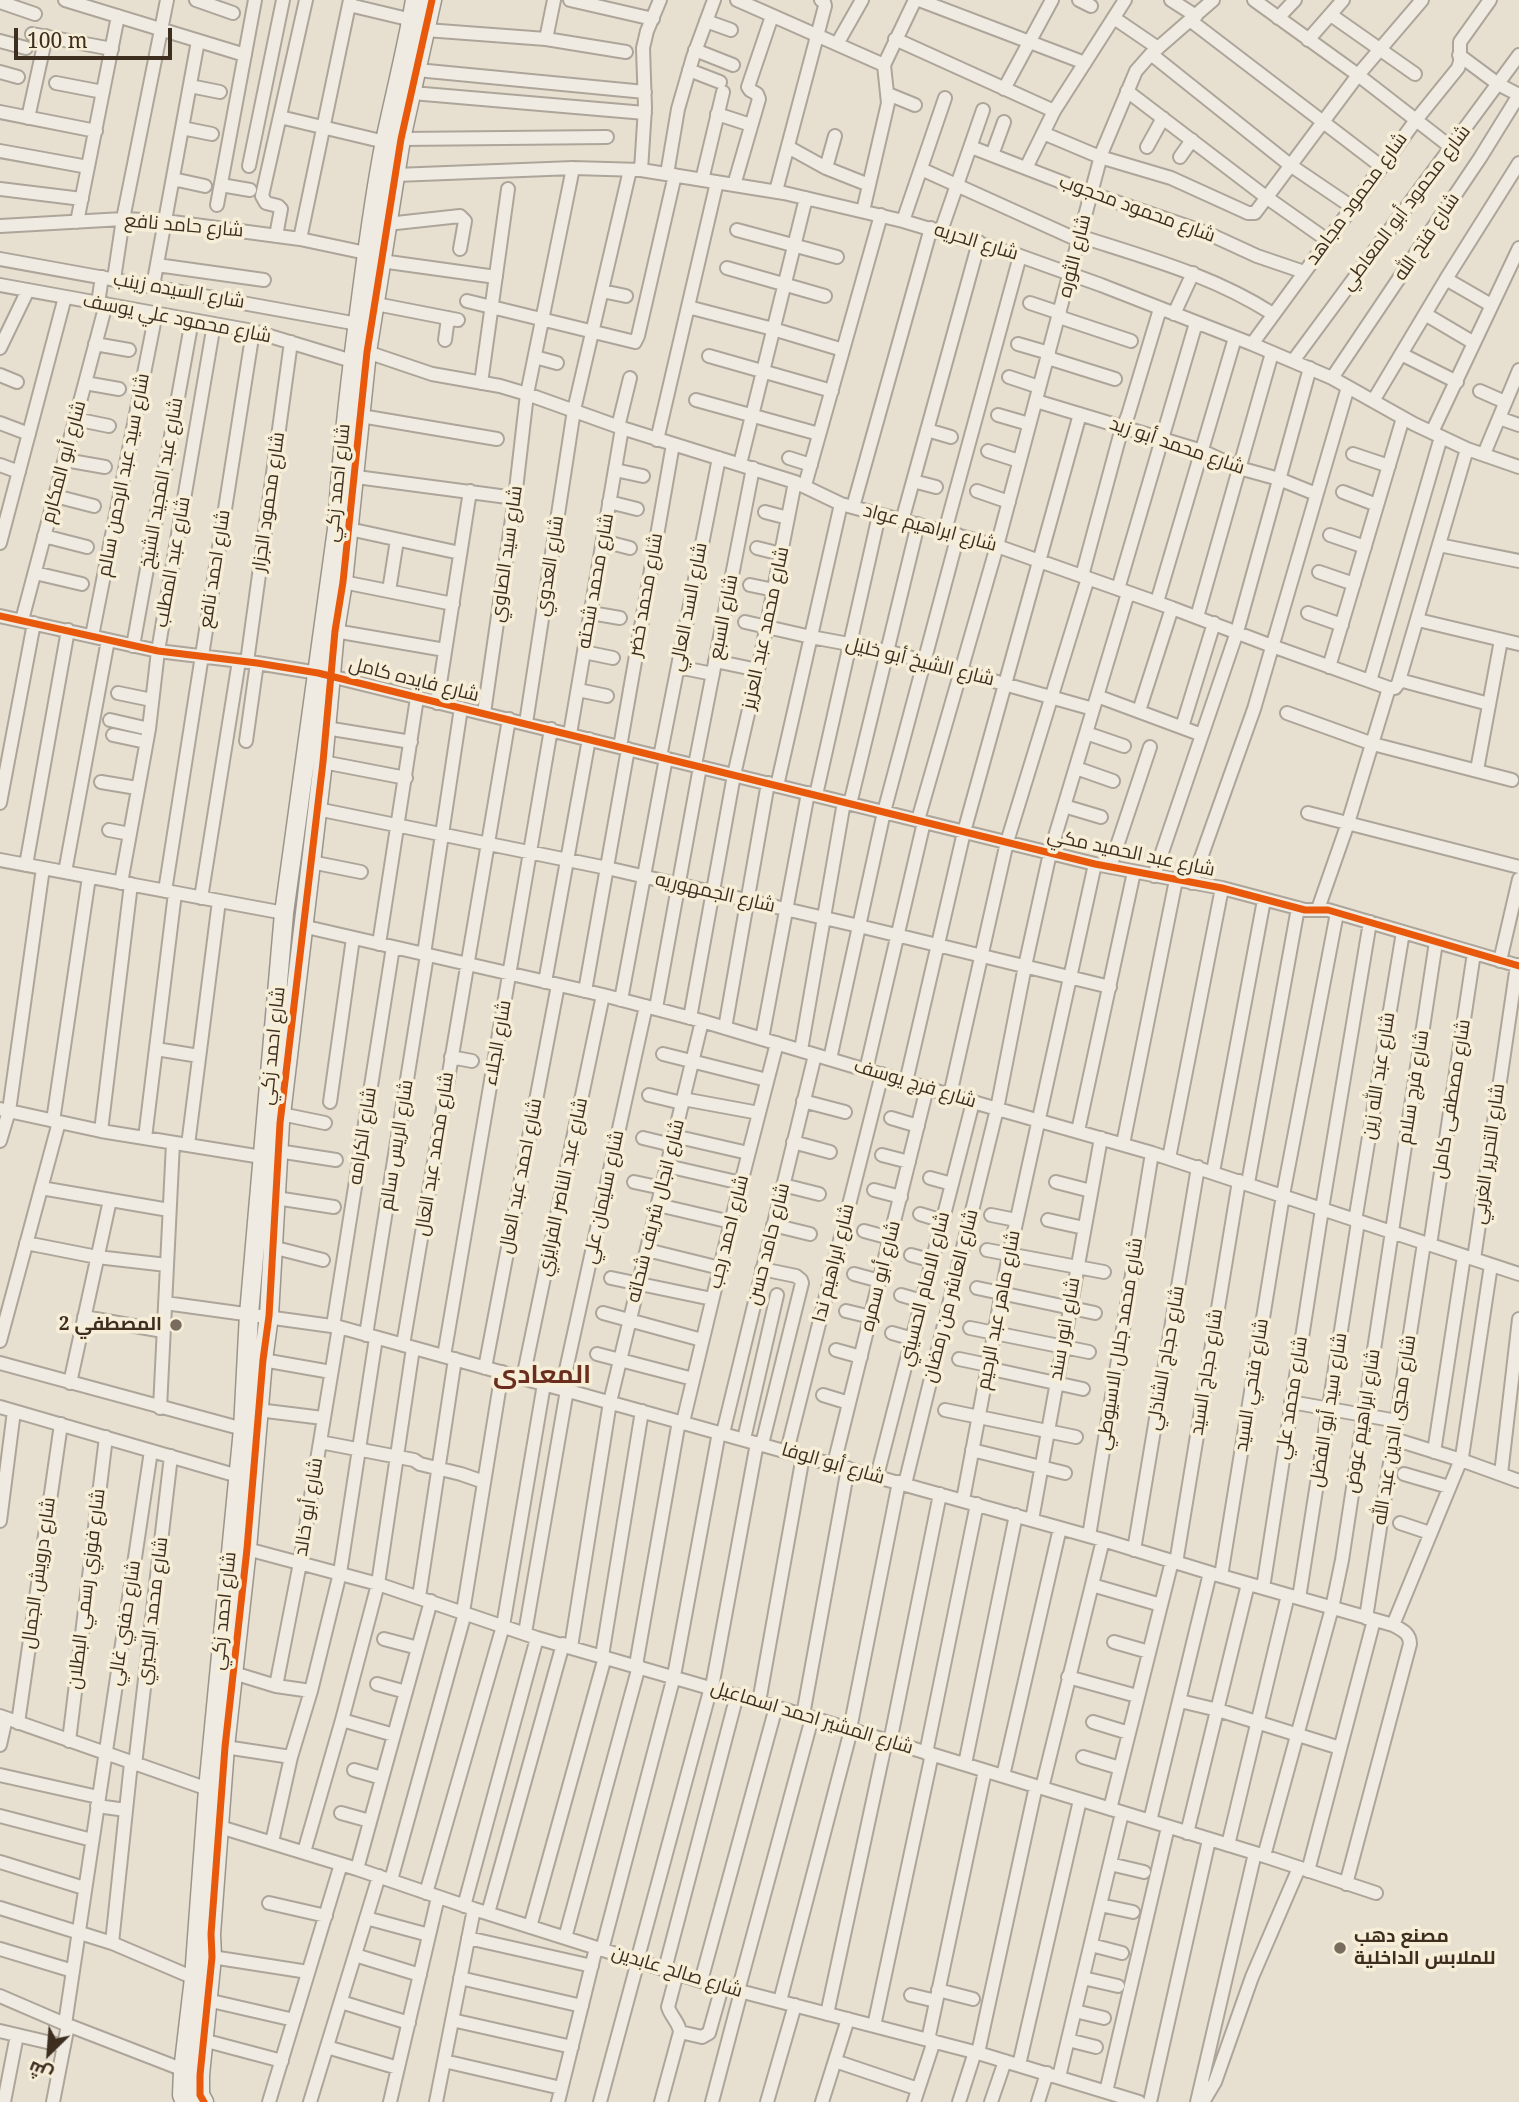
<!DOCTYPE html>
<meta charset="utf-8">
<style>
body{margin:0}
#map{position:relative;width:1519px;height:2102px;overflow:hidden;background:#e7e0d1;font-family:"Noto Serif",Cairo,serif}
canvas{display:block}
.north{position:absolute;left:14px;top:2018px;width:70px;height:70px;-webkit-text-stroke:5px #f7eed8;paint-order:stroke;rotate:205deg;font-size:19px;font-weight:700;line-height:28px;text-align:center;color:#3d2e20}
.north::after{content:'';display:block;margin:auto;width:24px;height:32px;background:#3d2e20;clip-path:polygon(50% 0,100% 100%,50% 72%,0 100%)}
.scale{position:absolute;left:14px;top:28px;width:158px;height:32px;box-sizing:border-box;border:4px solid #3d2e20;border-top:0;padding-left:9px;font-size:21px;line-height:24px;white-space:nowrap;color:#3d2e20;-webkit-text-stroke:5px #f7eed8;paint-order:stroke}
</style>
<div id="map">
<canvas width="1519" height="2102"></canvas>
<div class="north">ش</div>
<div class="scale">100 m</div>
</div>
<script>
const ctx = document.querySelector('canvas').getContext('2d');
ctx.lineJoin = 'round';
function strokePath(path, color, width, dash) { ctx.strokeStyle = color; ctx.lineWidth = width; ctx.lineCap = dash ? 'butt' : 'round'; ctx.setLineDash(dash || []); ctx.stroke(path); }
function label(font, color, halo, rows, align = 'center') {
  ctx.font = font + ' "Noto Serif",Cairo,serif'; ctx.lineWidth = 7; ctx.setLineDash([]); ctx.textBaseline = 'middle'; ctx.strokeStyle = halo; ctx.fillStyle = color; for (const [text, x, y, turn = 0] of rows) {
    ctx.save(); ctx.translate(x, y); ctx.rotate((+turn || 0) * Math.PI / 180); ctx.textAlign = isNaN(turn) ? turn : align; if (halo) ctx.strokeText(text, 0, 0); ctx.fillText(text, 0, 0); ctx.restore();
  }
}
const street = new Path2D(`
 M65,0L245,55
 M196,0L233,13
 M570,0L653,19
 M737,0L884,65
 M919,0L1085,63
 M1079,0L1091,6
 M1171,0L1196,16
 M1254,0L1358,75L1452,148
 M3,3L35,14
 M349,5L412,20
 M1331,15L1415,74
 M1114,18L1158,48
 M1278,18L1295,0
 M706,21L731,30
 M1191,21L1382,167
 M426,30L546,39L626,52
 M32,34L112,49
 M546,39L554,0
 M895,39L1054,111
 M1308,40L1343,0
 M0,41L26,48
 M837,44L862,0
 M695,50L733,65
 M1151,54L1290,165L1352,207
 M1459,55L1498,84L1519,95
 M417,70L645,92
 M689,70L720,82
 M0,72L18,77
 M56,83L103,92
 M190,86L220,92
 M1004,89L1052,0
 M1127,91L1266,197L1327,240
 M412,93L645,113
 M888,94L915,105
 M0,112L96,131
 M717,114L751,125
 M280,117L385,142
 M28,118L46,36
 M182,128L212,134
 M1043,133L1100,157L1171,178L1248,213H1255L1358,75L1422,0
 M401,139L607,137
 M788,147L826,168L869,185
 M971,147L1090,193L1207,233L1257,256L1304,272
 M1147,147L1163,118
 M0,151L88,167
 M992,155L1004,122
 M1180,157L1192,140
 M249,166L283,0
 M826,168L835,136
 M1026,168L1054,111L1125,0
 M921,169L1078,240
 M641,170L645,108L643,48L647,31L660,0
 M667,174L678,109L693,57L714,0
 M396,175L573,168L641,170L784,193L903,221L1020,256L1101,285L1252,344L1332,378L1414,424L1467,449L1519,467
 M173,179L205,186
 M702,180L723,92
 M221,185L250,190
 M734,185L759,99L757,94L750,90L748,87L772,16
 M0,189L82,199
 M776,191L825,6L824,2L821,0
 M217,205L255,0
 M863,211L888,103L884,65L915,0
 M903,221L945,98
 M77,222L118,16
 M387,224L460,216L465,221L460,249
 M0,226L123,219L165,221L300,239L366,253
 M737,230L837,257
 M941,231L983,110
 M276,236L281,209L278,206L266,203L262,196L306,0
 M1079,236C1147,258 1212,275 1273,314
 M300,239L350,0
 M0,259L358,324
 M381,261L496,277
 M157,265L264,280
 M727,268L825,296
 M114,279L123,219L167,0
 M1446,279L1491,305
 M0,285L253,331L352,361
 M153,286L198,41
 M602,291L626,296
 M467,301L635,342L638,336L675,175
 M98,303L102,277
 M1030,303L1060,313
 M376,304L458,320
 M688,307L773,329L843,350
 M1174,314L1193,273
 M1425,314L1474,343
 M1059,317L1131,341
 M445,340L448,318
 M95,344L129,350
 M1018,344L1049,353
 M1252,344L1416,120L1458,68L1460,62V42L1490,0
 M0,348L28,290
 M367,352L432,374L500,386L527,394L622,428L795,482L841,504L997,546L1172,608L1272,646L1389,688H1395L1399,682L1403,681L1489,704
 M1401,354L1457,382
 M709,356L832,391
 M535,357L557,363
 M1048,358L1115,379
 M1293,361L1519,55
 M0,375L17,382
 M1009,377L1039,387
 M1332,378L1480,158L1519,95
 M85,383L119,389
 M481,383L508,189
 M1480,391L1505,402
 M696,400L819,434
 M1036,401L1202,451L1239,468L1279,479L1316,494
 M1373,401L1446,279L1519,163
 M998,415L1029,424
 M361,416L497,439
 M1499,418L1519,425
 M75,419L109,426
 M0,423L29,434
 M618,427L630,378
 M927,430L951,437
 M1432,432L1519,248
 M657,440L717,182
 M988,451L1019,461
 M1353,454L1389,466
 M1484,454L1519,370
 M789,458L811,465
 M65,460L105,467
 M740,464L806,198
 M0,465L19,472
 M615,470L643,476
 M349,476L515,498
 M913,481L936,487
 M805,485L881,215
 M977,491L1009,502
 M1343,492L1377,505
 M55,496L94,506
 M609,502L637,509
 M853,507L931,228
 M765,512L788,518
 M902,521L979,242
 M349,529L460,553
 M945,531L1020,256
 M1330,535L1365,547
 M44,536L87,547
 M603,541L630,548
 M0,543L65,297
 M1439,545L1519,561
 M757,548L781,554
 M1319,572L1354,584
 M35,573L82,584
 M1082,576L1120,435L1128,415L1160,309
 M343,582L453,604
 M750,585L774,590
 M1118,589L1196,323
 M389,591L397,540
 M1157,602L1235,338
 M591,613L620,618
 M1308,613L1342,625
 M0,616L158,651L257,663L318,673L1095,864L1222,888L1305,910H1328L1519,966
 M1197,617L1272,353
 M22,620L106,304
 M1418,620L1519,644
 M745,622L811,637L887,651L1093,709
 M335,631L445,650
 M92,636L156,313
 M133,646L192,320
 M584,652L613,658
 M715,661L758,670
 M247,662L291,342
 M678,667L713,674
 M1329,667L1403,418
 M1370,681L1441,437
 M1398,684L1467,449
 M578,690L607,696
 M118,693L152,700
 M1097,696L1202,735
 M437,703L470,491
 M1139,711L1172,608
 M484,713L515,498L527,394L573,168
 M1287,713L1373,744L1512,780
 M110,720L149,729
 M526,723L574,410L630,170
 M1182,727L1214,623
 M326,728L411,742
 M1086,733L1124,746
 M570,734L622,428
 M113,735L146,742
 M246,741L257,663
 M620,747L673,444
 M660,757L719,458
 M323,762L406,778
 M695,765L753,468
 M1076,768L1113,781
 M1477,770L1501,640
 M101,782L137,788
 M777,786L841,504
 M816,795L879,515
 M0,803L34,623
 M850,804L918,524
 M1064,806L1101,817
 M317,809L607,868L859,926L1110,987
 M1308,813L1519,867
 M918,820L997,546L1102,152L1136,71L1151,54L1213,0
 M109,830L130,834
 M0,860L284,913
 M311,862L361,872
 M26,865L68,630
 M1110,867L1150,747
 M65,872L108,640
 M1154,876L1237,632L1310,368
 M121,883L149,729L158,651L214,324
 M1192,883L1254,709L1348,387
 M165,891L253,331
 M201,898L239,661
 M1318,909L1348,823L1389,688
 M302,926L603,995L702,1021L973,1102L1152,1153L1519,1274
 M379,944L417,698
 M424,954L461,708
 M1500,961L1519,879
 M545,982L589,739
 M585,991L628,749
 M621,1000L666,758
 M656,1008L700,767
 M690,1018L734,775L758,670L795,482
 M725,1028L768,783
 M762,1039L808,793
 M156,1049L199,1056
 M801,1050L844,802
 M663,1054L767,1080
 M451,1057L472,1061
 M830,1059L884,812L958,535
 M866,1070L924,822
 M906,1082L964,832L1080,414
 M649,1095L682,1103
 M950,1095L1007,842L1088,578
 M683,1099L759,1113
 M803,1101L845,1112
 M330,1102L353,938
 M0,1109L101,1131L268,1158
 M281,1114L325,1123
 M891,1118L918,1126
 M53,1121L89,877
 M101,1131L131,884
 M1078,1131L1134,872
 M674,1136L748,1153
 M145,1138L175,893
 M643,1138L672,1145
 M0,1141L9,1111L43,868
 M793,1142L830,1152
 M1123,1144L1176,880
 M188,1145L219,901
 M278,1151L336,1160
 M882,1155L909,1162
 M1169,1158L1222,888
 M667,1166L741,1183
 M1213,1172L1264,900
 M930,1178L952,1184
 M634,1182L662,1188
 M1056,1182L1091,1191
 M1248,1183L1298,908
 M783,1185L819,1194
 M41,1188L169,1210
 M874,1190L901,1197
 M276,1198L334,1207
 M658,1205L731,1222
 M920,1214L943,1221
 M991,1215L1016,1220
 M1048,1220L1084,1228
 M1355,1221L1403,932
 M773,1225L810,1234
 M864,1231L890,1238
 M26,1243L97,1257L167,1265
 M1430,1245L1474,953
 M272,1247L323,1260
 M647,1250L720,1268
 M987,1250L1104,1272
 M911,1255L933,1261
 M1474,1259L1517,965
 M854,1274L880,1281
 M611,1278L712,1299
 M977,1288L1095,1313
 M901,1295L922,1301
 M165,1303L339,1327L1103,1540L1214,1574L1393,1625C1402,1630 1410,1633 1410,1644L1346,1884
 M846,1311L871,1317
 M603,1313L702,1340
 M84,1317L163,1331
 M333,1326L393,947
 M970,1328L1089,1352
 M892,1333L913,1339
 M366,1335L427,955
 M0,1341L59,1122
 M403,1345L509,719
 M836,1350L861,1357
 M597,1354L693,1379
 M444,1356L551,729
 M959,1359L988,1365
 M263,1360L331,1372
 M0,1363L243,1429
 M485,1368L558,985
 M987,1368L1083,1389
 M523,1378L603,995
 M70,1383L110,1200
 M562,1388L646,1006
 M823,1395L849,1403
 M1291,1402L1397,1421
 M0,1407L238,1476
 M160,1408L173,1143
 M258,1410L323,1418
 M945,1410L1076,1437
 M683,1422L731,1222L777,1043
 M723,1433L815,1055
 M744,1439L777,1295
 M1394,1439L1461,1460L1519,1481
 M320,1442L414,1460L420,1464L461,1474L484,1482
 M762,1444L802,1283L801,1280L796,1276L762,1269
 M972,1450L1065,1473
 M787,1451L882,1074
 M1434,1452L1464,1256
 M834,1464L927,1088
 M1404,1474L1449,1487
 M1501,1474L1519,1319
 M877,1476L973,1102
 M905,1484L997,1109L1025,966L1050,853L1128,593
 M963,1500L1009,1255L1095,864
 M1032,1520L1101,1138
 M0,1521L14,1411
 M1400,1523L1430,1533
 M1089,1536L1152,1153
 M247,1549L378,1584L537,1638L803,1715L1255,1853L1376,1893
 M1134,1550L1198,1167
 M1176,1563L1239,1181
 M1221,1576L1283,1195L1337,913
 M1092,1585L1161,1605
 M1263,1588L1322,1209L1370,922
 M419,1597L455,1359
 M1299,1598L1358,1222
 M463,1612L502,1372
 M1366,1618L1424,1243
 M1393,1625L1462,1457L1491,1265
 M525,1633L567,1390
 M384,1639L418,1648
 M1114,1642L1149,1652
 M571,1647L610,1402L702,1021
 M602,1656L642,1411
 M636,1665L679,1421
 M227,1671L276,1686L311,1691
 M1068,1677L1137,1696
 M377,1684L406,1692
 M276,1686L300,1563L339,1327
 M712,1687L757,1443
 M1180,1701L1218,1710L1340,1748
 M759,1702L803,1456
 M803,1715L848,1468
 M0,1716L208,1789
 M342,1720L394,1735
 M1093,1722L1129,1733
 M18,1723L61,1424
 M850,1729L899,1482
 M69,1741L106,1437
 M890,1742L940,1494
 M0,1745L6,1718
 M225,1747L291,1757
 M926,1753L977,1504
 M1083,1757L1120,1768
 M965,1764L1016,1515
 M135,1765L171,1456
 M354,1770L382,1778
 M0,1775L98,1797
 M1003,1776L1060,1528
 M1042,1788L1103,1540
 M97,1806L126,1810
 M1110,1809L1172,1561
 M341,1813L370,1821
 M0,1816L92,1840
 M1150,1821L1210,1573
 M220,1827L357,1869L474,1909L701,1981L978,2053L1139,2102
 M1187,1833L1248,1584
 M272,1842L291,1757L311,1691L340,1573L376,1338
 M1228,1845L1288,1595
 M304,1852L342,1720L378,1584L413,1348
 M1264,1856L1332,1608L1342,1560L1436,942
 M0,1862L84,1888
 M1110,1864L1144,1872
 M357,1869L431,1601
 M1308,1871L1374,1620
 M391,1880L465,1613
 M426,1893L503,1626L544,1384
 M269,1903L326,1916
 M1100,1905L1133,1912
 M464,1906L537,1638
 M0,1908L112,1943L194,1978
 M488,1913L563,1644
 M366,1918L429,1935
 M530,1927L605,1657
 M468,1938L592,1966
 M565,1938L639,1666
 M112,1943L131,1763
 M1091,1945L1122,1953
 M0,1949L73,1971
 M602,1950L674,1676L719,1432
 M355,1955L420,1975
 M212,1957L308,1972
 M637,1961L711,1687
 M665,1969L737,1695
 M460,1978L582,2006
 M1083,1978L1118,1986
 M701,1981L776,1707
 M938,1990L973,1999
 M738,1991L812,1718
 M911,1995L936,2001
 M0,1996L65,2024L189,2072
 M207,2000L294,2020
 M780,2001L851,1730
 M341,2002L409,2023
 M1075,2011L1104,2018
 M827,2014L886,1740
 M452,2020L572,2047
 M65,2024L151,1451
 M874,2026L932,1754
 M0,2031L64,2046
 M680,2032L702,2037L709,2033L722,1987
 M203,2040L282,2061
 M928,2040L985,1771
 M1068,2040L1096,2047
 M327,2047L398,2068
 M978,2053L1036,1786
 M444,2061L561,2088
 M835,2061L918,2089
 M1019,2065L1080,1800
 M1059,2077L1122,1813
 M1106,2092L1168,1827
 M4,2102L17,2035
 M53,2102L68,2025
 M269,2102L341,1864
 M310,2102L379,1876
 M390,2102L438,1897
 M436,2102L474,1909
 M558,2102L596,1948
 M600,2102L638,1961
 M661,2102L680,2032C679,2022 671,2017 668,2007L677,1973
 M712,2102L741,1992
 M767,2102L795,2005
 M822,2102L848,2019
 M914,2102L934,2041
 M959,2102L975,2052
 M991,2102L1005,2061
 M1038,2102L1047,2073
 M1150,2102L1209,1840
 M1197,2102L1255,1853
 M1203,2102L1215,2082L1252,1977L1299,1868`);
const secondary = new Path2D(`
 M185,2102L182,2095L183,2071L194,1978L208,1789L243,1429L249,1314L284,913L337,529C341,459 349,390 358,321C366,261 373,201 385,141C395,94 407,47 415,0
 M204,2102L200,2095V2075L212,1957L211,1934L225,1747L247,1549L263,1360L269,1316L280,1123L323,762L335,631L343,582L367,352L401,139L432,0`);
strokePath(street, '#ada599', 16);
strokePath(secondary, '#9c958a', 21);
strokePath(street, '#efebe3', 12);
strokePath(secondary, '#efebe3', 18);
strokePath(new Path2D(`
 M0,616L158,651L257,663L318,673L1095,864L1222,888L1305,910H1328L1519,966
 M204,2102L200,2095V2075L212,1957L211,1934L225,1747L247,1549L263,1360L269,1316L280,1123L323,762L335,631L343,582L367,352L401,139L432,0`), '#e8590c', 7);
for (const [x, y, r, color] of [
 [176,1325,7,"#786c5e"],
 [1340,1948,7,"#786c5e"]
]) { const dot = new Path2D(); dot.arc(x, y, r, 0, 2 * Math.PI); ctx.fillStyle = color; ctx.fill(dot); strokePath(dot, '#f7eed8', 2.5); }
label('19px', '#3d2e20', '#f7eed8', [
 ["شارع محمود مجاهد",1357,199,-54],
 ["شارع محمود أبو المعاطي",1406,208,-53],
 ["شارع محمود محجوب",1137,209,20],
 ["شارع حامد نافع",184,226,5],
 ["شارع فتح الله",1427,237,-56],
 ["شارع الحريه",976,242,17],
 ["شارع الثوره",1075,256,-76],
 ["شارع السيده زينب",179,291,10],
 ["شارع محمود علي يوسف",177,319,11],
 ["شارع محمد أبو زيد",1177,446,19],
 ["شارع أبو المكارم",64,462,-75],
 ["شارع سيد عبد الرحمن سالم",124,475,-79],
 ["شارع عبد المجيد الشيخ",162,483,-80],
 ["شارع احمد زكي",338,483,-84],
 ["شارع محمود الجزار",269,502,-82],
 ["شارع ابراهيم عواد",930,528,15],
 ["شارع سيد الصاوي",507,554,-82],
 ["شارع عبد المطلب",173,562,-80],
 ["شارع العدوي",550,566,-81],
 ["شارع احمد نافع",215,569,-81],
 ["شارع محمد شحته",596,581,-80],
 ["شارع محمد خضر",646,595,-80],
 ["شارع السد العالي",689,607,-79],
 ["شارع السبع",724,617,-79],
 ["شارع محمد عبد العزيز",766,628,-78],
 ["شارع الشيخ أبو خليل",920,662,14],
 ["شارع فايده كامل",414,680,14],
 ["شارع عبد الحميد مكي",1131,853,12],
 ["شارع الجمهوريه",715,893,13],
 ["شارع الجلاء",498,1043,-80],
 ["شارع احمد زكي",273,1046,-84],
 ["شارع عبد الله زين",1379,1076,-81],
 ["شارع فرج يوسف",915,1084,17],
 ["شارع فرج سلام",1414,1087,-81],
 ["شارع مصطفى كامل",1452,1099,-81],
 ["شارع الكرامه",363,1136,-81],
 ["شارع الريس سالم",397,1145,-81],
 ["شارع محمد عبد العال",435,1154,-81],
 ["شارع التحرير الغربي",1489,1154,-82],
 ["شارع احمد عبد العال",521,1176,-79],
 ["شارع عبد الناصر الفرايزي",563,1187,-78],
 ["شارع سليمان علي",604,1197,-78],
 ["شارع انجال شريف شحاته",656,1211,-76],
 ["شارع احمد رجب",729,1232,-76],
 ["شارع حامد حسن",769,1244,-76],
 ["شارع ابراهيم ندا",834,1263,-76],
 ["شارع أبو سمره",881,1276,-76],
 ["شارع الامام الحسيني",925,1289,-76],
 ["شارع العاشر من رمضان",951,1296,-76],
 ["شارع ماهر عبد الرحيم",999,1310,-79],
 ["شارع انور سند",1065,1329,-80],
 ["شارع محمد جلال الاسيوطي",1120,1344,-81],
 ["شارع حجاج الشاذلي",1166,1358,-80],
 ["شارع حجاج السيد",1207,1372,-81],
 ["شارع فتحي السيد",1252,1385,-81],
 ["شارع محمد علي",1292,1398,-81],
 ["شارع سيد أبو الفضل",1329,1410,-81],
 ["شارع ابراهيم عوض",1363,1421,-81],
 ["شارع محيي الدين عبد الله",1395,1430,-81],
 ["شارع أبو الوفا",833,1464,16],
 ["شارع أبو خالد",309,1507,-81],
 ["شارع درويش الجمال",39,1573,-82],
 ["شارع فوزي رسمي البطلان",87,1589,-83],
 ["شارع محمد البحيري",153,1611,-83],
 ["شارع احمد زكي",224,1611,-84],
 ["شارع حفني غالي",125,1623,-81],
 ["شارع المشير احمد اسماعيل",812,1718,17],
 ["شارع صالح عابدين",677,1972,17]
]);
label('bold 19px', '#3d2e20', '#f7eed8', [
 ["المصطفي 2",162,1325],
 ["مصنع دهب",1354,1937,"left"],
 ["للملابس الداخلية",1354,1959,"left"]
], 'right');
label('bold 26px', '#6b2e1e', '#f7eed8', [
 ["المعادى",542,1376]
]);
</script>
